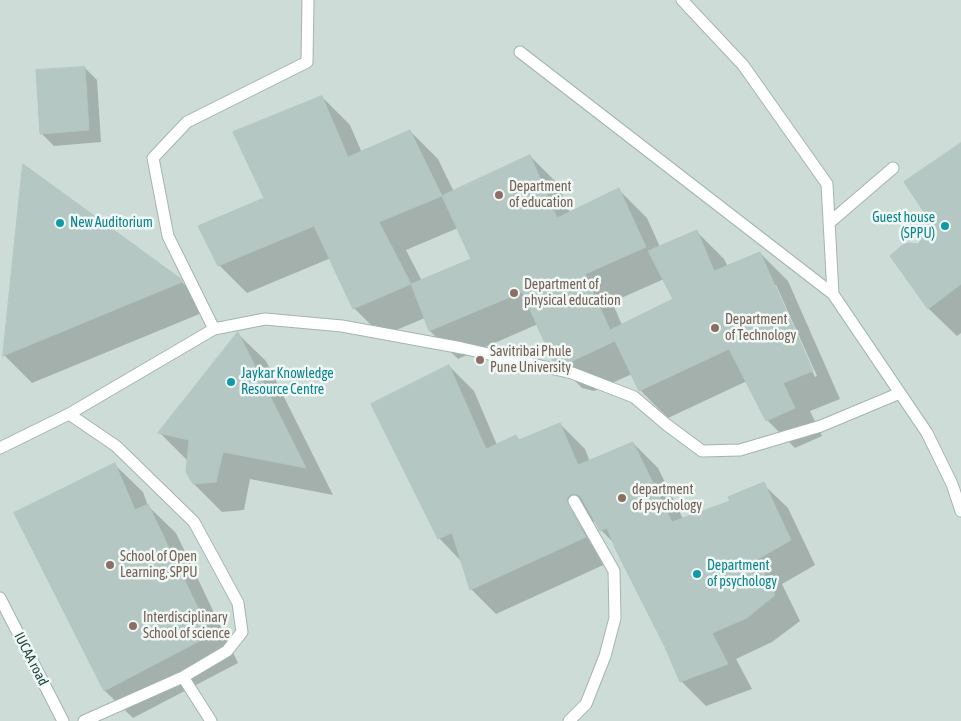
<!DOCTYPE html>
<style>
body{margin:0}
canvas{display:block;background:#e0ece9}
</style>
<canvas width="961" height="721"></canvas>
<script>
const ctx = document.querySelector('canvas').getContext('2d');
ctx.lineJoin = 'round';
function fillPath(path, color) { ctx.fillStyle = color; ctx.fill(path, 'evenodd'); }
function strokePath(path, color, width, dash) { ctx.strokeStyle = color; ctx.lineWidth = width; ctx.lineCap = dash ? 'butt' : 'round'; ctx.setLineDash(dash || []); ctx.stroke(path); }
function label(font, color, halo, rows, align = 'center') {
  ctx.font = font + ' "Asap Condensed",sans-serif'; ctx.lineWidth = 5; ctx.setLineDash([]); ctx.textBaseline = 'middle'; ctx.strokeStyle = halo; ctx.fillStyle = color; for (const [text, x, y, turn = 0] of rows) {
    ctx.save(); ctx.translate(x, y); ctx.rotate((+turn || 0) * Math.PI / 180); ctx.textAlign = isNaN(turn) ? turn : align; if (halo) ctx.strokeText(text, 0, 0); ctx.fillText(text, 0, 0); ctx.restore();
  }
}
fillPath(new Path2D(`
 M0,0H961V721H0Z`), '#cedcd8');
fillPath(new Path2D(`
 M85,68L97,80L101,142L54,146L42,134Z
 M322,97L350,125L362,153L410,131L438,159L454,192L530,156L558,184L570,213L619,190L647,218L660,247L697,232L724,259L728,267L760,253L788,281L840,399L810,411L822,436L795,448L767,420L747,381L668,418L640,390L632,374L594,391L582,388L554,360L538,324L458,359L430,331L425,318L382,336L354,308L331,258L247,293L219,265L265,199ZM458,228L473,259L422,281L406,250ZM664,279L674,300L622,325L612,302ZM773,285H776L817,376L815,377Z
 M961,149V333L957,336L929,309L891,257L919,245Z
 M180,280L209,310L32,383L4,355Z
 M238,334L266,361L333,495L250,479L244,510L222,512L194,484L188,461L160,433Z
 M449,366L474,391L497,445L520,441L560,424L585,449L590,462L633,443L658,468L683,519L732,502L763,484L788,508L815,565L782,584L800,621L772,642L736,659L752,689L706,706L681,681L666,646L615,544L601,530L595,520L592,523L610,562L496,614L471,589L462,562L439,538Z
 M115,465L143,492L148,506L176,533L238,663L133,718L105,691L15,514Z`), '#0003');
const building = new Path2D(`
 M85,67L89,130L40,134L36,70Z
 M322,96L348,157L410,130L442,196L379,222L411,284L353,309L314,226L218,266L198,226L264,198L233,132Z
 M961,143V284L928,309L890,256L905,243L919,244L928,218L904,182Z
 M530,155L557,218L619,188L646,247L585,274L610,330L673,299L648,251L697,230L714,271L760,252L813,371L783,383L795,408L766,421L729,349L639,391L615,341L566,364L553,361L522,292L429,331L411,284L471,259L442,196Z
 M23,164L181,279L182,282L3,356Z
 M238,332L306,468L223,452L216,482L193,484L186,472L189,440L158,433Z
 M449,365L486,449L516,435L519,440L560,423L578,465L633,442L672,522L730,501L728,497L764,482L791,540L758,559L775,595L747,618L712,633L728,664L680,682L665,647L616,550L607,528L600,531L581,497L577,494H574L570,495L567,498V501L586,537L470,590L452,533L438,539L371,404Z
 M115,463L135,510L148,504L211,635L104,691L14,513Z`);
fillPath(building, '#b5c7c3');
strokePath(building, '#b1c7c2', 1);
const service = new Path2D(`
 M682,0L743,65L827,184L833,294
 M520,52L833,294L927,433L952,484L961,511
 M829,223L893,168
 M214,329L168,236L153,158L187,122L307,62L308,0
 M69,414L116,446L194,522L238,603L242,632L227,651L183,677L84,721
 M0,448L69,414L214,329L265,319L342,326L462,348L572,373L634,397L667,425L702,451L740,450L821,426L900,393
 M0,598L63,721
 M183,677L211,721
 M569,721L586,704L605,656L615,618L614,571L574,501`);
strokePath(service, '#a2b5b2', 13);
strokePath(service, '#fff', 11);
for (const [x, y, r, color] of [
 [499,195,5,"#8d6e63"],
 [60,223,5,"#0f9aa8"],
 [945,226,5,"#0f9aa8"],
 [514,293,5,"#8d6e63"],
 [715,328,5,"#8d6e63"],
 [480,360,5,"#8d6e63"],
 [231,382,5,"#0f9aa8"],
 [622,498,5,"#8d6e63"],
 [110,565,5,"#8d6e63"],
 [697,574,5,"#0f9aa8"],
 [133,626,5,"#8d6e63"]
]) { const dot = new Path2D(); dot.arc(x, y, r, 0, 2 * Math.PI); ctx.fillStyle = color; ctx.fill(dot); strokePath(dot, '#f0f9f6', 2); }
label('14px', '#785e54', '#f0f9f6', [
 ["Department",509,187],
 ["of education",509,203],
 ["Department of",524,285],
 ["physical education",524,301],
 ["Department",725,320],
 ["of Technology",725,336],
 ["Savitribai Phule",490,352],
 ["Pune University",490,368],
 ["department",632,490],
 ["of psychology",632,506],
 ["School of Open",120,557],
 ["Learning, SPPU",120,573],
 ["Interdisciplinary",143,618],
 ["School of science",143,634]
], 'left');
label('14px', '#0d838f', '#f0f9f6', [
 ["Guest house",935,218,"right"],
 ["(SPPU)",935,234,"right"],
 ["New Auditorium",70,223],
 ["Jaykar Knowledge",241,374],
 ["Resource Centre",241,390],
 ["Department",707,566],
 ["of psychology",707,582]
], 'left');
label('14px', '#1f3f3c', '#f0f9f6', [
 ["IUCAA road",31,659,63]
]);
</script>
